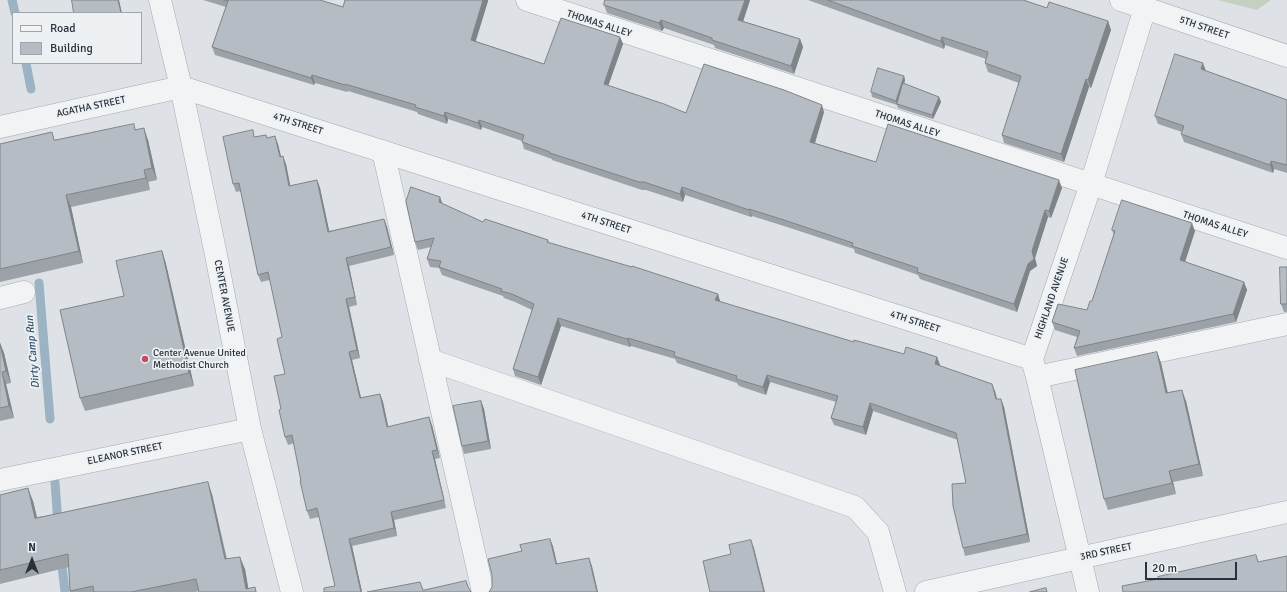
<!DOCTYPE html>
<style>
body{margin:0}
#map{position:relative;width:1287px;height:592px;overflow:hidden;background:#dee2e6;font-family:Signika,sans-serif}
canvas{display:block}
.legend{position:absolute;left:12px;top:12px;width:130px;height:52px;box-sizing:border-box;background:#edf1f4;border:1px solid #9fa5aa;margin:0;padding:5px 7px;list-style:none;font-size:12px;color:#29323c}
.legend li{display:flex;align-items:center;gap:8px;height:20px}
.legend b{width:20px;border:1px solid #9fa5aa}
.north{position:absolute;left:12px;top:540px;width:40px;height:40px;-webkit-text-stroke:3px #edf1f4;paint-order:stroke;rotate:0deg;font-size:11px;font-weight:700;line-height:16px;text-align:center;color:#29323c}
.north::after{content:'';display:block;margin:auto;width:14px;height:18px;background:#29323c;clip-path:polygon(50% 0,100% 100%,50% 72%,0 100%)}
.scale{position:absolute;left:1145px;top:562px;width:92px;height:18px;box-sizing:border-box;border:2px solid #29323c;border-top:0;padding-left:5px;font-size:12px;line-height:14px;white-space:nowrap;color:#29323c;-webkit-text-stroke:3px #edf1f4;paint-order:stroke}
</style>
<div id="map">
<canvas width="1287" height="592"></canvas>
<ul class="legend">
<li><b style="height:5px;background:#f1f3f5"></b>Road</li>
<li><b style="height:11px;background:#b6bcc3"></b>Building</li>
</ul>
<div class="north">N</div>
<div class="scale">20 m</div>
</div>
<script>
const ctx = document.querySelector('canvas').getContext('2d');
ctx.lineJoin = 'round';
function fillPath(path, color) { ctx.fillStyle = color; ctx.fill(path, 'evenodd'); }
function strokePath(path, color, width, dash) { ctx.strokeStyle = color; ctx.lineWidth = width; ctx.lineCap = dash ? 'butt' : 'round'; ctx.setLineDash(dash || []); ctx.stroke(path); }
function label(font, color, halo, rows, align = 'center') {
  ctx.font = font + ' Signika,sans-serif'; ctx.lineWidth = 3.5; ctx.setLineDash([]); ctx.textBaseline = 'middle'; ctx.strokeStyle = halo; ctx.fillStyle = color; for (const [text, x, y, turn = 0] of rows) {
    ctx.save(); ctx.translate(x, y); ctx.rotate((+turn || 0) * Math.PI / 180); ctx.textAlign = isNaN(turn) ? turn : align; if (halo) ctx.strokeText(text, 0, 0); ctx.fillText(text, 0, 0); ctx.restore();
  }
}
fillPath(new Path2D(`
 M1218,0H1271L1257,10Z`), '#c6d0c0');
strokePath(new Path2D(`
 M12,0L15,13
 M26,63L31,89
 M39,283L50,419
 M55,482L58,524
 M61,557L65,592`), '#9cb3c4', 9);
const minor = new Path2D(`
 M160,0L181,87L215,250L250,429L292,592
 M527,0L1287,248
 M1121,0L1287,56
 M0,127L181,87L1032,359
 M383,151L483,592
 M0,298L24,292
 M430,360L855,507L878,532L895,592
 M1037,377L1287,324
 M0,480L250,429
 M926,592L1287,512
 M1088,592L1037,377L1032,359L1091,184L1145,8`);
strokePath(minor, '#a4aab0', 23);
strokePath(minor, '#f1f3f5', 22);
fillPath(new Path2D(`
 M203,0H320L343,7L345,0H488V1L475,41L544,64L620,37L623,44L608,86L686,113L824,112L815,143L876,162L1062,188L1051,218L1048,217L1035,258L1037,266L1030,271L1017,312L920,279L918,275L855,253L854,249L787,227L752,216L751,217L685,195L683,202L646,190H642L552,160V159L524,149L522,141L482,127L481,130L448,119L447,124L418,114L417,112L348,91L347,92L315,83L314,85L215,55L212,47L226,7Z
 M605,0H750L743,21L800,39L803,47L794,74L715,48L714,45L664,28L662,31L607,13L604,5Z
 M808,0H1023L1047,8L1108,21L1111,30L1091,88L1089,87L1064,162L1004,143L1002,135L1019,83L988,72L985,63L986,59L945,45L944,49Z
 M1206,71L1287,100V173L1274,169L1273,173L1184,142L1181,134L1182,132L1158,124L1155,116Z
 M904,76L905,80L904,84L939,97L941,102L933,119L898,108L897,105L872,97L871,92Z
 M136,129L148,140L157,180L148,182L150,190L71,207L83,263L0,282V144L55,140Z
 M255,137L267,138L278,144L281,157L286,164L290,186L317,180L320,188L329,231L384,219L387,227L394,255L349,266L357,305L349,307L360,358L352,360L361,398L380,394L383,402L388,426L432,425L440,458L435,459L446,508L394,520L397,536L352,546L362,592H324L335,586L319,517L310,519L307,511L294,443L288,445L285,437L281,409L285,374L282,337L270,280L261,282L258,275L241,191L236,192L233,184Z
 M443,204L483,222L548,240L549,243L718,294L720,302L854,342L904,354L937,357L940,365V366L995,391L997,399L1004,407L1030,542L965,556L963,548L966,483L958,440L873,411L866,435L834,425L831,418L836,402L770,382L766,395L739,386L737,383L677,363L675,359L631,346L630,347L561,326L541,385L515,376L513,369L532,310L515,302L504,298L503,296L442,275L439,268L430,267L427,259L431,247L418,250L415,242Z
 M1112,230L1195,231L1185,262L1244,282L1247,290L1236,322L1077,356L1074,348L1077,337L1055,330L1052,322L1087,310L1092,301L1114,235Z
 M162,251L166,264L194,386L85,411L80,398L124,296Z
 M1287,267V312H1284L1281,304Z
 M0,343L4,353L11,383L6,384L14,418L0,421Z
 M1157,352L1161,363L1168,393L1186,401L1203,476L1173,482L1176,494L1108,510L1104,499Z
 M481,401L484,409L491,449L464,454L462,446Z
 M212,494L227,559L245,569L248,588L257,592L199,591L195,592H70L69,567L0,584V495L33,501L37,517Z`), '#9da2a8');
fillPath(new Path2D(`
 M118,0H119L122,13H121Z
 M483,0H488V1L474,47L471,40Z
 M745,0H750L741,28L738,20Z
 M661,20L664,28L662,31L659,23Z
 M1108,21L1111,30L1091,88L1088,80Z
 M620,37L623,44L606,92L604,84Z
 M942,37L945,45L944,49L941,41Z
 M800,39L803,47L794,74L791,66Z
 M1203,63L1206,71L1201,69Z
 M312,75L315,83L314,85L311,78Z
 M904,76L905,80L897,105L896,101Z
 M1086,79L1089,87L1064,162L1061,154Z
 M939,97L941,102L933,119L932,115Z
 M822,105L824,112L813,149L810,142Z
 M445,112L448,119L447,124L444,116Z
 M479,120L482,127L481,130L478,123Z
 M144,128L148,140L157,180L152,168Z
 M275,136L278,144L283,165L280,157Z
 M283,156L286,164L292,194L289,186Z
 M1271,161L1274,169L1273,173L1270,165Z
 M144,170L148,182L150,190L146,178Z
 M317,180L320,188L331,239L328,232Z
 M1059,180L1062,188L1051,218L1049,211Z
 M682,187L685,195L683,202L680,194Z
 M66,195L71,207L83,263L79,251Z
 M440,197L443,205L439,202Z
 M749,209L752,216L751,217L749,210Z
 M1045,210L1048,217L1035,258L1037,266L1030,271L1017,312L1014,304Z
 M384,219L387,227L394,255L391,247Z
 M1192,223L1195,231L1183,268L1180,260Z
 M162,251L166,264L194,386L189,373Z
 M346,258L349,266L357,305L355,297Z
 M1244,282L1247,290L1236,322L1233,314Z
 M718,294L720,301L718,308L715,300Z
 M346,299L349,307L360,358L357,350Z
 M558,318L561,326L541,385L538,377Z
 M628,338L631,346L630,347L627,339Z
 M0,343L4,353L11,383L6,371Z
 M349,352L352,360L363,406L360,398Z
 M1157,352L1161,363L1170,404L1166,393Z
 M937,357L940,365L938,372L935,364Z
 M2,372L6,384L14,418L9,406Z
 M767,375L770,382L766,395L763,387Z
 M992,384L995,391L999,407L996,399Z
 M1182,390L1186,401L1203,476L1199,464Z
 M380,394L383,402L390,435L387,427Z
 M1001,399L1004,407L1030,542L1027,534Z
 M481,401L484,409L491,449L488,441Z
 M870,403L873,411L866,435L863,427Z
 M429,417L432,425L440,458L437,450Z
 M432,451L435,459L446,508L444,500Z
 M1169,471L1173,482L1176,494L1172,483Z
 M208,482L212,494L229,572L225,559Z
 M28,488L33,501L40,530L35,518Z
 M391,512L394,520L397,536L394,528Z
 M349,539L352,546L362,592H361Z
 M550,539L553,546L559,572L556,564Z
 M751,540L754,548L765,592H764Z
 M240,557L245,569L249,592L246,589Z
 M589,558L592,566L598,592H597Z`), '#7f8488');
const building = new Path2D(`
 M72,0H118L121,13H74Z
 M224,0H320L343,7L345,0H483L471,40L544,64L561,18L620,37L604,84L664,104L686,113L704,64L784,90L822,105L810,142L876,162L888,124L1059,180L1049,211L1045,210L1032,251L1034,259L1028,264L1014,304L917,272L918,268L852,246L853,243L784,220L749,209V210L682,187L680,194L644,182H639L550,153V152L522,142L524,135L479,120L478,123L445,112L444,116L415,107L416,105L345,84V85L312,75L311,78L212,47L228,1Z
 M605,0H745L738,20L800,39L791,66L712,40V38L661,20L659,23L604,5Z
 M828,0H1023L1047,8L1049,2L1108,21L1088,80L1086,79L1061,154L1002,135L1021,76L985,63L988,52L942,37L941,41Z
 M1175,54L1203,63L1201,69L1287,100V165L1271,161L1270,165L1181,134L1184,126L1155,116Z
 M878,68L904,76L896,101L871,92Z
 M903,83L939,97L932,115L897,104Z
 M134,124L135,130L144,128L152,168L144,170L146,178L66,195L79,251L0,269V144L52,132L54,140Z
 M253,130L254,137L266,135L267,138L275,136L280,157L283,156L289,186L317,180L328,232L384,219L391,247L346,258L355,297L346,299L357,350L349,352L360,398L380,394L387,427L429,417L437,450L432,451L444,500L391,512L394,528L349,539L361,592H324V588L335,586L317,508L307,511L300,481H301L292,435L285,437L279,410L281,409L274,376L285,374L277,339L282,337L268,272L258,275L239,183L233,184L223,137Z
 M411,187L440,197L439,202L483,222L485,219L548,240L547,242L632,267V266L718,294L715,300L854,342V340L904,354L906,347L937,357L935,364L992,384L996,399H1001L1027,534L963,548L953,506L952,484L966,483L956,433L870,403L863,427L831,418L838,396L767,375L763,387L736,379L737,376L674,356L675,352L628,338L627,339L558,318L538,377L513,369L534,304L512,294L501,291L502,289L439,267L441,261L427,259L434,238L415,242L406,202Z
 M1122,200L1192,223L1180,260L1244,282L1233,314L1074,348L1080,331L1052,322L1058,304L1087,310L1090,301H1092L1115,231L1112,230Z
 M162,251L189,373L80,398L60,310L124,296L116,261Z
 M1280,267H1287V304H1281Z
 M0,344L6,371L2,372L9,406L0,408Z
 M1157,352L1166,393L1182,390L1199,464L1169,471L1172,483L1104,499L1075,370Z
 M481,401L488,441L462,446L453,406Z
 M208,482L225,559L240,557L246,589L255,587L256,592H199L196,579L131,592H94L93,586L70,591L68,554L0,570V495L28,488L35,518Z
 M550,539L556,564L589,558L597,592H489L492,587V575L488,559L522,551L520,545Z
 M751,540L764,592H710L703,561L731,554L729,545Z
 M1256,555L1258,562L1287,556V592H1123L1122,586L1158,579V577Z
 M466,581L468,587L471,592H367L420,582L423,590Z
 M1046,588L1047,592H1030Z`);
fillPath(building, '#b6bcc3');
strokePath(building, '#7f8488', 1);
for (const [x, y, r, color] of [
 [145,359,4,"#c24d6a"]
]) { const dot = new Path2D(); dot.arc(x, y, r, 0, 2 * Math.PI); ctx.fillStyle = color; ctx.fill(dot); strokePath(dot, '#edf1f4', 1.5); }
label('10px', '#29323c', '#edf1f4', [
 ["THOMAS ALLEY",599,24,18],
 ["5TH STREET",1204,28,19],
 ["AGATHA STREET",91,107,-12],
 ["4TH STREET",298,124,18],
 ["THOMAS ALLEY",907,124,18],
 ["4TH STREET",606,223,18],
 ["THOMAS ALLEY",1215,225,18],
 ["CENTER AVENUE",224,296,79],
 ["HIGHLAND AVENUE",1052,298,-71],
 ["4TH STREET",915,322,18],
 ["ELEANOR STREET",125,454,-12],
 ["3RD STREET",1106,552,-12]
]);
label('10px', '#29323c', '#edf1f4', [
 ["Center Avenue United",153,353],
 ["Methodist Church",153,365]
], 'left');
label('italic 11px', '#37546c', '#edf1f4', [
 ["Dirty Camp Run",33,352,-95]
]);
</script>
